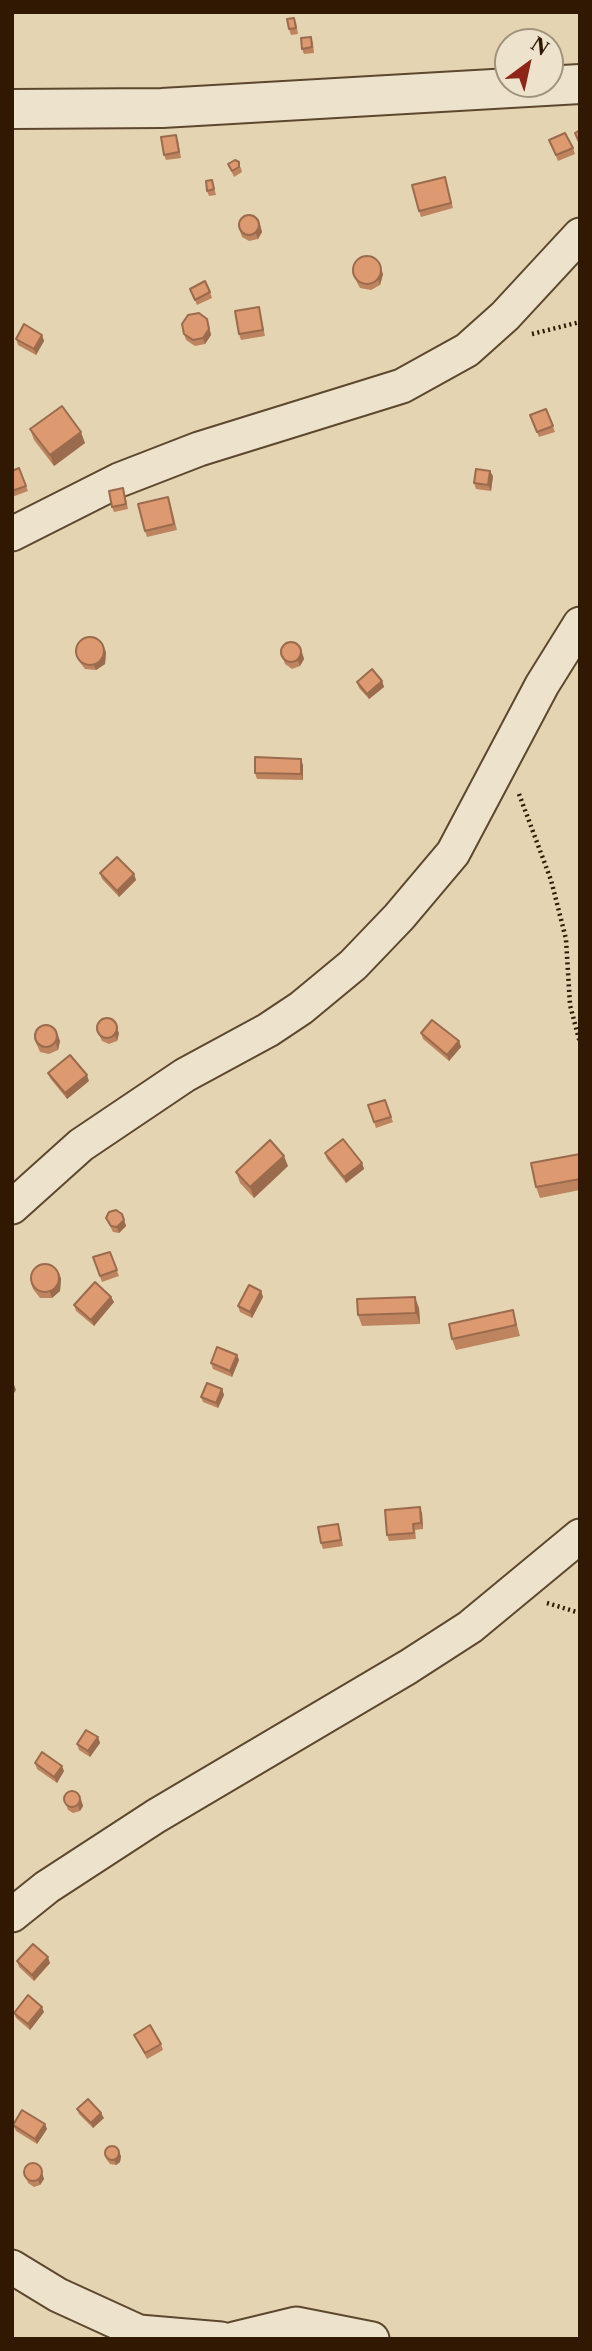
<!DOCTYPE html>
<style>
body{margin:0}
#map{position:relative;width:592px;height:2351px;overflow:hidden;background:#e4d4b1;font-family:"Libre Caslon Text",serif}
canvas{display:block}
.frame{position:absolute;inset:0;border:14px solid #301802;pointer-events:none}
.north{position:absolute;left:494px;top:28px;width:70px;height:70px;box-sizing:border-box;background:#ede3cc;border:2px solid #a1927b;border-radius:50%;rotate:33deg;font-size:19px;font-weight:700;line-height:28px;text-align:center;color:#301802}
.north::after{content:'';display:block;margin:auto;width:24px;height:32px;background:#8f2418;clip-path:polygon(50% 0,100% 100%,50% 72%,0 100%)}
</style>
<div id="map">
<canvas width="592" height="2351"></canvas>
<div class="frame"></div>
<div class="north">N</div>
</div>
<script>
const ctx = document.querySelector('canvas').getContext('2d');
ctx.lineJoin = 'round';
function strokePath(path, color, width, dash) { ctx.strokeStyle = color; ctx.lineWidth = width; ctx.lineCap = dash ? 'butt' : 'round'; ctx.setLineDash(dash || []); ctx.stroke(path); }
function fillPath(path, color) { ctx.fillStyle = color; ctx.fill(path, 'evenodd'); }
const minor = new Path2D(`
 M12,534L119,480L199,449L402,386L467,350L505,316L580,235
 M12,1207L81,1145L185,1075L268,1030L301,1008L353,965L399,917L453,853L542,685L580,624
 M12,1915L47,1887L156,1816L408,1667L470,1627L580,1536
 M12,2267L58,2295L139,2332L221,2339
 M234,2339L296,2324L372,2339`);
const tertiary = new Path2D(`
 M12,109L162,108L580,84`);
strokePath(minor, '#5d472e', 37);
strokePath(tertiary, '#5d472e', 42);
strokePath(new Path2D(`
 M532,334L580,322
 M519,794L551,880L566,939L570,1005L580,1043
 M547,1603L580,1613`), '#301802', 4.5, [2, 3.5]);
strokePath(minor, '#ede3cc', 33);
strokePath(tertiary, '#ede3cc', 38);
fillPath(new Path2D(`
 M296,23L298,34L291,35L289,29Z
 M311,37L313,43L314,53L304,54L302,49Z
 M178,140L181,158L166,160L164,155Z
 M549,140L573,148L575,154L558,161Z
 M235,160L241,168L242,172L234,177L228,164Z
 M445,177L453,208L421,217L419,211Z
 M212,180L216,195L209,196L207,191Z
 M260,224L262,232L258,239L249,241L242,237L240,231Z
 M352,273L383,274L380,285L371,290L360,288Z
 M190,289L210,292L212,298L197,305Z
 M259,307L265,336L241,340L239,334Z
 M209,325L211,335L205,344L195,346L186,340L184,334Z
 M42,335L44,341L36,355L18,345L16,339Z
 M546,409L555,432L539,437L530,415Z
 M30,429L85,443L54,466L34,440Z
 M19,468L28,491L12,497V471Z
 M493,476L491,491L476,489L474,483Z
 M125,494L128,509L114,512L112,507Z
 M170,502L177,530L147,537L145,531Z
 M300,646L304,659L300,666L292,669L285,664L280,650Z
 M106,652L105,664L96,670L85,669L78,660L76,654Z
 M382,681L384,687L369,699L359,688L357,682Z
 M303,765V780L257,779L255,773Z
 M100,873L134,874L136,880L119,897L102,879Z
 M96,1028L119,1033L117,1041L109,1044L102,1041Z
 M421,1033L459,1041L461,1047L449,1061L423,1039Z
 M34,1038L60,1041L58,1050L49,1054L40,1052Z
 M48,1073L89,1081L67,1099L50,1078Z
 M385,1100L393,1122L376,1128L368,1105Z
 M325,1153L362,1163L364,1169L346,1183L327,1159Z
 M580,1154V1190L540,1198L536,1187Z
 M288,1166L254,1198L240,1183L236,1172Z
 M122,1214L126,1226L119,1233L113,1232L106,1218Z
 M110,1252L119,1276L102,1282L93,1257Z
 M59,1273L61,1279L60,1291L52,1298H40L33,1289L31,1283Z
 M261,1291L263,1297L252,1318L240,1312L238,1306Z
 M111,1297L114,1302L94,1326L76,1311L74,1305Z
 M419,1308L420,1324L362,1326L358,1315Z
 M513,1310L520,1336L456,1350L452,1339Z
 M237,1355L239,1360L232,1377L213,1369L211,1363Z
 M222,1389L224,1395L218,1408L203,1402L201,1397Z
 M422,1513L423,1529L415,1530L416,1539L389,1541L387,1535Z
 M340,1530L343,1546L323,1549L321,1543Z
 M98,1737L100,1743L90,1757L79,1750L77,1744Z
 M35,1763L64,1771L57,1783L37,1769Z
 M64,1798L81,1799L83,1806L80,1811L73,1813L68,1810Z
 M17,1961L50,1963L34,1981L19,1967Z
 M44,2012L30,2030L16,2018L14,2013Z
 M134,2035L161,2044L163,2050L147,2059Z
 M77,2109L104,2118L93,2128L79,2114Z
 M45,2124L47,2129L37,2144L16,2131L13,2125Z
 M105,2155L121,2156L120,2162L116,2165L110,2164L107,2160Z
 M24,2171L42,2173L44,2179L40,2185L34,2187L28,2183Z`), '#be845f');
fillPath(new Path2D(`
 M258,218L262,232L258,239L256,234Z
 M381,268L383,274L380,285L378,279Z
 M207,319L211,335L205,344L203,338Z
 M42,335L44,341L36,355L34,349Z
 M81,432L85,443L54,466L50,455Z
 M490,471L493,476L491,491L488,485Z
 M300,646L304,659L300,666L298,661Z
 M104,647L106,652L105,664L96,670L94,665Z
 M382,681L384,687L369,699L367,694Z
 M301,759L303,765V780L301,774Z
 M134,874L136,880L119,897L117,891Z
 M117,1028L119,1033L117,1041L115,1035Z
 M58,1035L60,1041L58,1050L56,1044Z
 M459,1041L461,1047L449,1061L447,1055Z
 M87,1075L89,1081L67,1099L65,1093Z
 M284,1156L288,1166L254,1198L250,1187Z
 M362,1163L364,1169L346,1183L344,1177Z
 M124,1220L126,1226L119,1233L117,1227Z
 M59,1273L61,1279L60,1291L52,1298L50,1292Z
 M261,1291L263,1297L252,1318L250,1312Z
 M111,1297L114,1302L94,1326L91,1320Z
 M415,1297L419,1308L420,1324L416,1313Z
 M237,1355L239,1360L232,1377L230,1371Z
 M12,1379L16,1390L12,1396Z
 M222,1389L224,1395L218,1408L216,1403Z
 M420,1507L422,1513L423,1529L421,1523Z
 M98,1737L100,1743L90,1757L88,1751Z
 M62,1766L64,1771L57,1783L54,1777Z
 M81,1800L83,1806L80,1811L78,1806Z
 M48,1957L50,1963L34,1981L32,1975Z
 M42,2007L44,2012L30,2030L28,2024Z
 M101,2113L104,2118L93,2128L91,2123Z
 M45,2124L47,2129L37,2144L35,2139Z
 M119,2151L121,2156L120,2162L116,2165L114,2159Z
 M40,2167L44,2179L40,2185L38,2180Z`), '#9b6b4e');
const building = new Path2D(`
 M294,18L296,28L289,29L287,19Z
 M311,37L312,47L302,49L301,38Z
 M580,130V144L575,133Z
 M565,133L573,148L556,155L549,140Z
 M176,135L179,152L164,155L161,137Z
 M235,160L239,162V167L232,171L228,164Z
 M445,177L451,203L419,211L412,185Z
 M212,180L214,189L207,191L206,181Z
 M239 225a10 10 0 1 1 20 0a10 10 0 1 1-20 0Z
 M353 270a14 14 0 1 1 28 0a14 14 0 1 1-28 0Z
 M205,281L210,292L195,300L190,289Z
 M259,307L263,330L239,334L235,311Z
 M199,313L207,319L209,329L203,338L193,340L184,334L182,324L188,315Z
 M24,324L42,335L34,349L16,339Z
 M62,406L81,432L50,455L30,429Z
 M546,409L553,426L537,432L530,415Z
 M19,468L26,486L12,491V471Z
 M476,469L490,471L488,485L474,483Z
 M123,488L126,504L112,507L109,491Z
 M168,497L174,524L145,531L138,504Z
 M76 651a14 14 0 1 1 28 0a14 14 0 1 1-28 0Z
 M281 652a10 10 0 1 1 20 0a10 10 0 1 1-20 0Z
 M372,669L382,681L367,694L357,682Z
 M255,757L301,759V774L255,773Z
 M117,857L134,874L117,891L100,873Z
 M97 1028a10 10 0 1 1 20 0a10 10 0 1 1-20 0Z
 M432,1020L459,1041L447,1055L421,1033Z
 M35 1036a11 11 0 1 1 22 0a11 11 0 1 1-22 0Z
 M70,1055L87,1075L65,1093L48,1073Z
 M385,1100L391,1117L374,1122L368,1105Z
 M343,1139L362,1163L344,1177L325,1153Z
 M270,1140L284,1156L250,1187L236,1172Z
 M580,1154V1179L536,1187L531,1163Z
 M116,1210L122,1214L124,1220L117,1227L111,1226L106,1218L109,1212Z
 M110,1252L117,1270L100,1276L93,1257Z
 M31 1278a14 14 0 1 1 28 0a14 14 0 1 1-28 0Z
 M95,1282L111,1297L91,1320L74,1305Z
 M249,1285L261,1291L250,1312L238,1306Z
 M415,1297L416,1313L358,1315L357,1299Z
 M513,1310L516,1325L452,1339L449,1324Z
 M217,1347L237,1355L230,1371L211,1363Z
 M207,1383L222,1389L216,1403L201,1397Z
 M420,1507L421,1523L413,1524L414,1533L387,1535L385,1510Z
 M338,1524L341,1540L321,1543L318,1527Z
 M86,1730L98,1737L88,1751L77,1744Z
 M42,1752L62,1766L54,1777L35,1763Z
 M64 1799a8 8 0 1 1 16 0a8 8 0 1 1-16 0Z
 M33,1944L48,1957L32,1975L17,1961Z
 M28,1995L42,2007L28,2024L14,2013Z
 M150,2025L161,2044L145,2053L134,2035Z
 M88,2099L101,2113L91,2123L77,2109Z
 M22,2110L45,2124L35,2139L13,2125Z
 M105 2153a7 7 0 1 1 14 0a7 7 0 1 1-14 0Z
 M24 2172a9 9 0 1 1 18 0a9 9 0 1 1-18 0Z`);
fillPath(building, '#dd996f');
strokePath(building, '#9b6b4e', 2);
</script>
